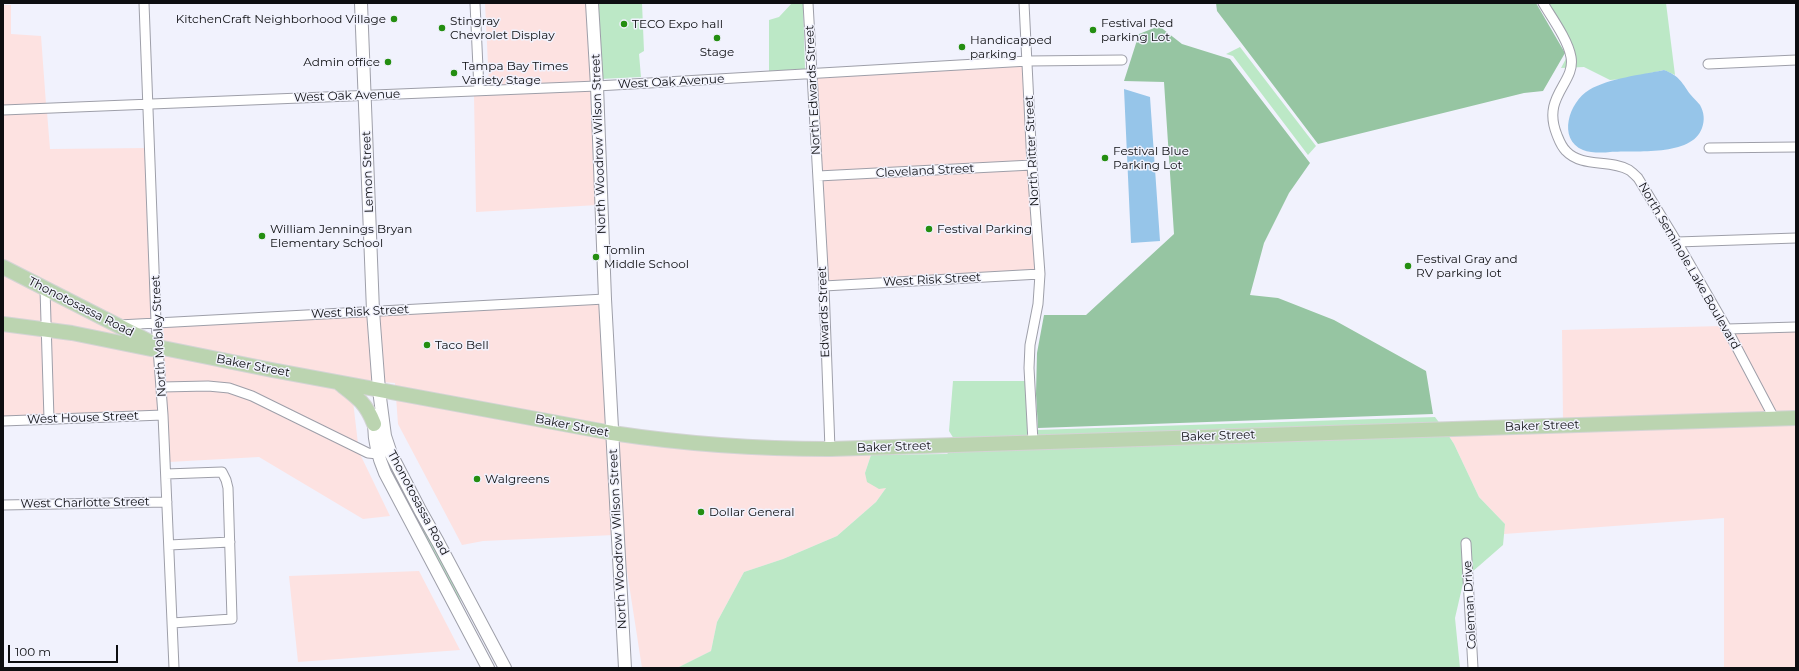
<!DOCTYPE html>
<style>
body{margin:0}
#map{position:relative;width:1799px;height:671px;overflow:hidden;background:#f1f2fd;font-family:Montserrat,sans-serif}
canvas{display:block}
.frame{position:absolute;inset:0;border:4px solid #0d0e11;pointer-events:none}
.scale{position:absolute;left:8px;top:645px;width:110px;height:18px;box-sizing:border-box;border:2px solid #0d0e11;border-top:0;padding-left:5px;font-size:12px;line-height:14px;white-space:nowrap;color:#0d0e11;-webkit-text-stroke:3px #f1f2fd;paint-order:stroke}
</style>
<div id="map">
<canvas width="1799" height="671"></canvas>
<div class="frame"></div>
<div class="scale">100 m</div>
</div>
<script>
const ctx = document.querySelector('canvas').getContext('2d');
ctx.lineJoin = 'round';
function fillPath(path, color) { ctx.fillStyle = color; ctx.fill(path, 'evenodd'); }
function strokePath(path, color, width, dash) { ctx.strokeStyle = color; ctx.lineWidth = width; ctx.lineCap = dash ? 'butt' : 'round'; ctx.setLineDash(dash || []); ctx.stroke(path); }
function label(font, color, halo, rows, align = 'center') {
  ctx.font = font + ' Montserrat,sans-serif'; ctx.lineWidth = 3; ctx.setLineDash([]); ctx.textBaseline = 'middle'; ctx.strokeStyle = halo; ctx.fillStyle = color; for (const [text, x, y, turn = 0] of rows) {
    ctx.save(); ctx.translate(x, y); ctx.rotate((+turn || 0) * Math.PI / 180); ctx.textAlign = isNaN(turn) ? turn : align; if (halo) ctx.strokeText(text, 0, 0); ctx.fillText(text, 0, 0); ctx.restore();
  }
}
fillPath(new Path2D(`
 M485,3H588L593,82L489,85Z
 M3,5H11V34L41,36L46,104L3,105Z
 M1024,66L1028,161L821,172L815,78Z
 M594,90L598,205L476,212L474,95Z
 M47,112L50,149L146,148L152,318L116,321L3,263V114Z
 M1028,169L1036,270L827,282L822,180Z
 M3,272L41,292L42,323L3,320Z
 M49,296L144,343L50,324Z
 M601,303L608,428L395,388V383L382,382L377,315Z
 M370,316L374,381L346,379L162,343L160,327Z
 M1723,326L1796,327V414L1563,421L1562,330Z
 M3,328L42,332L45,415L3,417Z
 M49,333L155,352L159,411L52,415Z
 M162,352L335,386L353,401L358,444L254,392L230,384L165,383Z
 M208,390L228,392L251,400L360,454L390,516L363,519L259,457L169,462L166,391Z
 M396,397L608,437L614,535L483,541L462,545L398,424Z
 M1796,422V667L1765,668H1724V518L1504,534L1505,524L1479,497L1454,444L1447,433Z
 M616,438L855,452L871,455L865,473L886,488L876,502L837,536L783,559L744,572L717,622L711,651L677,668H642L622,539Z
 M419,571L460,650L298,662L289,576Z`), '#fde2e1');
fillPath(new Path2D(`
 M596,3H642L644,51L639,54L641,77L600,79Z
 M792,3H803L805,69L769,71V20L779,17Z
 M1539,3H1666L1675,75L1664,70L1624,79L1610,80L1584,67L1561,68L1569,53Z
 M1240,47L1316,146L1308,155L1233,56L1226,54Z
 M953,381H1026L1029,438L954,439L949,431Z
 M1435,417L1441,425L1036,438V430Z
 M1447,433L1454,444L1479,497L1505,524L1503,545L1464,579L1455,618L1460,668H677L711,651L717,622L744,572L783,559L837,536L876,502L886,488L879,489L867,482L865,473L871,455L947,454L952,449Z
 M397,485L415,511L456,587L461,602L451,590Z`), '#bce8c6');
fillPath(new Path2D(`
 M1216,3H1536L1565,53L1543,91L1524,93L1318,144L1217,11Z
 M1159,26L1182,44L1230,59L1310,163L1289,193L1264,243L1250,295L1278,298L1334,320L1426,371L1433,414L1038,428L1036,394L1037,353L1044,315H1086L1174,234L1164,82L1124,81L1139,34Z`), '#96c5a2');
fillPath(new Path2D(`
 M1664,70C1679,76 1681,81 1690,94C1693,98 1697,101 1700,105C1704,112 1705,120 1702,128C1692,157 1635,150 1610,152C1603,153 1590,153 1583,150C1557,139 1569,102 1589,90C1609,78 1641,75 1664,70Z
 M1124,89L1150,97L1160,241L1131,243Z`), '#96c5e9');
const street = new Path2D(`
 M144,3L156,322L163,415L174,668
 M475,3L479,90
 M808,3L824,286L830,449
 M1024,3L1032,165L1040,274L1038,304L1030,345L1029,368L1033,442
 M1543,3C1552,18 1568,40 1571,57C1576,83 1541,96 1557,135C1559,140 1561,146 1566,151C1582,168 1610,159 1629,170C1632,172 1635,175 1638,178L1677,242L1727,329L1774,418
 M1708,64L1796,60
 M3,110L597,86L1028,61L1122,60
 M1709,148L1796,147
 M818,176L1032,165
 M1677,242L1796,238
 M824,286L1040,274
 M45,289L49,419
 M119,325L605,299
 M1727,329L1796,327
 M162,387L208,386L229,388L252,396L368,453L378,454
 M3,421L163,415
 M166,474L222,472L226,480L228,488L232,619L172,623
 M3,505L167,502
 M1466,543L1473,668
 M169,545L230,542`);
const secondary = new Path2D(`
 M361,3L373,311L379,390L385,436L391,454L420,510L438,542L505,668
 M592,3L597,86L605,299L625,668
 M375,415C372,435 377,454 385,473L488,668`);
const primary = new Path2D(`
 M3,267L156,345
 M3,324L72,333L151,349L158,347L272,370L612,433C685,444 756,449 830,449L1796,418
 M340,384C357,397 366,403 374,424`);
strokePath(street, '#9e9fa9', 11);
strokePath(secondary, '#9e9fa9', 14);
strokePath(primary, '#d3d4d4', 16);
strokePath(street, '#fff', 9);
strokePath(secondary, '#fff', 12);
strokePath(primary, '#bbd4b0', 14);
for (const [x, y, r, color] of [
 [394,19,4,"#248e11"],
 [624,24,4,"#248e11"],
 [442,28,4,"#248e11"],
 [1093,30,4,"#248e11"],
 [717,38,4,"#248e11"],
 [962,47,4,"#248e11"],
 [388,62,4,"#248e11"],
 [454,73,4,"#248e11"],
 [1105,158,4,"#248e11"],
 [929,229,4,"#248e11"],
 [262,236,4,"#248e11"],
 [596,257,4,"#248e11"],
 [1408,266,4,"#248e11"],
 [427,345,4,"#248e11"],
 [477,479,4,"#248e11"],
 [701,512,4,"#248e11"]
]) { const dot = new Path2D(); dot.arc(x, y, r, 0, 2 * Math.PI); ctx.fillStyle = color; ctx.fill(dot); strokePath(dot, '#f1f2fd', 1.5); }
label('12px', '#0d0e11', '#f1f2fd', [
 ["KitchenCraft Neighborhood Village",386,19,"right"],
 ["Stingray",450,21],
 ["Chevrolet Display",450,35],
 ["Festival Red",1101,23],
 ["parking Lot",1101,37],
 ["TECO Expo hall",632,24],
 ["Handicapped",970,40],
 ["parking",970,54],
 ["Stage",717,52,"center"],
 ["Admin office",380,62,"right"],
 ["Tampa Bay Times",462,66],
 ["Variety Stage",462,80],
 ["Festival Blue",1113,151],
 ["Parking Lot",1113,165],
 ["William Jennings Bryan",270,229],
 ["Elementary School",270,243],
 ["Festival Parking",937,229],
 ["Tomlin",604,250],
 ["Middle School",604,264],
 ["Festival Gray and",1416,259],
 ["RV parking lot",1416,273],
 ["Taco Bell",435,345],
 ["Walgreens",485,479],
 ["Dollar General",709,512]
], 'left');
label('12px', '#0d0e11', '#f1f2fd', [
 ["West Oak Avenue",671,82,-3],
 ["North Edwards Street",813,90,-93],
 ["West Oak Avenue",347,96,-2],
 ["North Woodrow Wilson Street",599,144,-92],
 ["North Ritter Street",1032,151,-93],
 ["Cleveland Street",925,171,-3],
 ["Lemon Street",368,172,-92],
 ["North Seminole Lake Boulevard",1689,266,60],
 ["West Risk Street",932,280,-3],
 ["Thonotosassa Road",81,307,27],
 ["West Risk Street",360,312,-3],
 ["Edwards Street",824,312,-92],
 ["North Mobley Street",159,336,-93],
 ["Baker Street",253,366,11],
 ["West House Street",83,418,-2],
 ["Baker Street",572,426,11],
 ["Baker Street",1542,426,-2],
 ["Baker Street",1218,436,-2],
 ["Baker Street",894,447,-2],
 ["West Charlotte Street",85,503,-1],
 ["Thonotosassa Road",418,503,62],
 ["North Woodrow Wilson Street",618,539,-93],
 ["Coleman Drive",1470,605,-93]
]);
</script>
